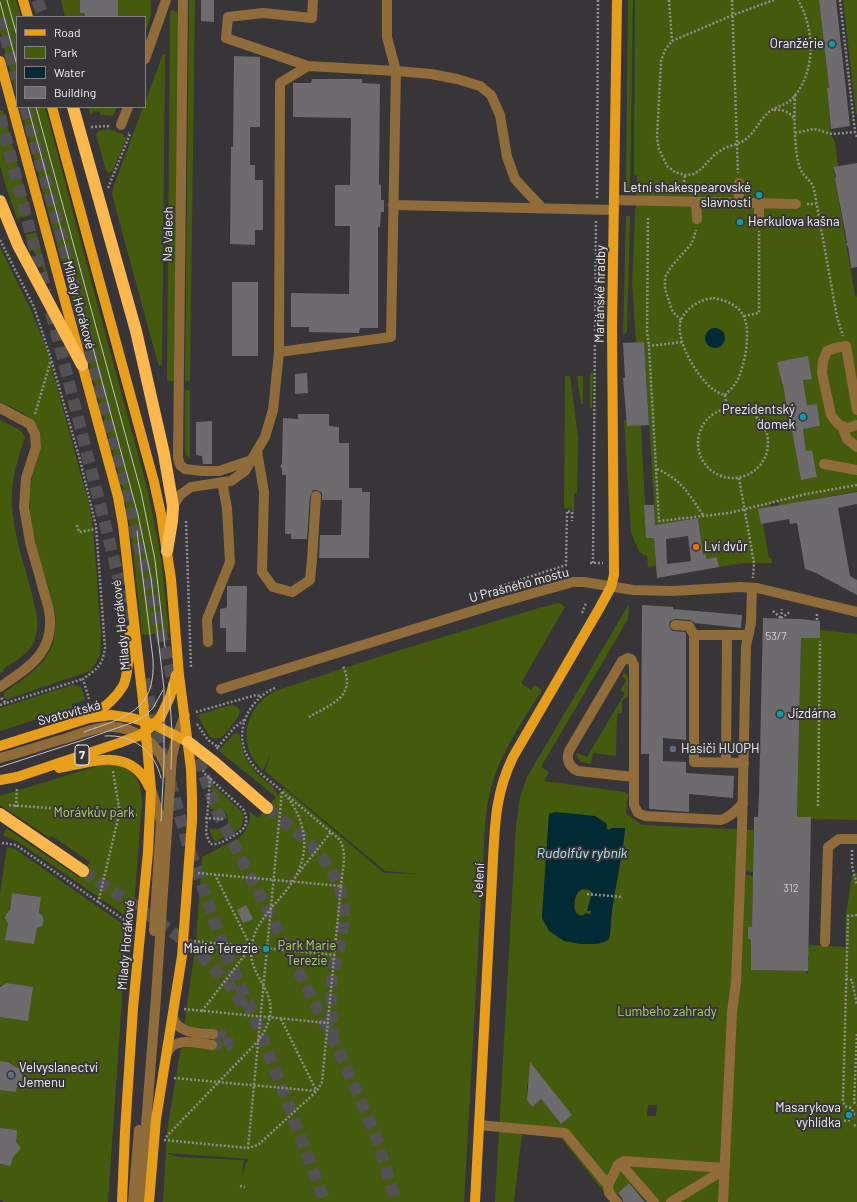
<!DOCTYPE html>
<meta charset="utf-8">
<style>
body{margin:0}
#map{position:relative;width:857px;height:1202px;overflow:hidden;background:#373537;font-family:Barlow,sans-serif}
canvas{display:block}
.legend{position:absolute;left:16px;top:16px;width:130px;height:92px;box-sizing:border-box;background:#373537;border:1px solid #828082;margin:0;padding:5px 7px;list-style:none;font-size:12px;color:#f2f1f3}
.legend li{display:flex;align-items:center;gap:8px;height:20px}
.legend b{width:20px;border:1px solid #828082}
</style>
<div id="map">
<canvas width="857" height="1202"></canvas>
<ul class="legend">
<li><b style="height:5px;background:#e79f1b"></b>Road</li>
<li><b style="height:11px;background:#445a0d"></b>Park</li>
<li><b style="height:11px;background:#002b34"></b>Water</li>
<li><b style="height:11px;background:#6d6b6e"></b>Building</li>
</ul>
</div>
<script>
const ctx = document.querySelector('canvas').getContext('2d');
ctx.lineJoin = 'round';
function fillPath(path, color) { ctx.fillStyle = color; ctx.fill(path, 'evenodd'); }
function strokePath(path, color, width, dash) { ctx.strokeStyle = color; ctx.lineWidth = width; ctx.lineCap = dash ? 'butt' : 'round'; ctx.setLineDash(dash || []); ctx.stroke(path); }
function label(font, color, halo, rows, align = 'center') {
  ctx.font = font + ' Barlow,sans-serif'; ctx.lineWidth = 4; ctx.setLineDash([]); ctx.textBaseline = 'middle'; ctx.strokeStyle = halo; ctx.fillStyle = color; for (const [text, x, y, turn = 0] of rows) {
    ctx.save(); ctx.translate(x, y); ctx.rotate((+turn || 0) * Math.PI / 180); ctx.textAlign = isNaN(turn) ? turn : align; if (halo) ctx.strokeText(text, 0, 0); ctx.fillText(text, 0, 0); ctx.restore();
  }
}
fillPath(new Path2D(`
 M0,0H16L21,17H17V98L0,32Z
 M61,0H80L85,13V17H65Z
 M118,0H151V16L145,32V17H118Z
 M189,0H195L190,381H185Z
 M628,0H633L630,193H626Z
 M635,0H819L829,88H827L831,135L835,142L838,166L833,167L855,295L856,297L857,295V491L779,506L778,502L770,504L771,507L759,509L761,524H763L769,558H771L772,563H744L719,567L717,557L706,559V555H703L698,517L692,518V519L654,525V518H655L644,342H636L632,283L637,176L634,175ZM712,328H716L724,332L719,348L710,347C703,341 703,333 712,328ZM808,357L812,378L803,380L807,405L817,404L820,426L803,429L806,451L812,450L817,477L801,480L792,431H790L783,384H781L778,362Z
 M843,0H857V114H856Z
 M173,10L177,12L178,16L174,381H169L167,379L170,11Z
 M163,54L165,55L162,364L160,366L158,364L112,195L113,188L143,107H145V102Z
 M20,107H45L100,314L146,484L155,525L162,566L169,633L142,635L130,525L124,494Z
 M88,107H117L113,116L101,115L99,112C95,110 93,112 91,115Z
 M3,110L31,215L17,219L5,184L0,166V111Z
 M108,129L123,134L126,139L113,170L109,173L106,171L96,135L98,131Z
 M626,216H630L627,332L623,335Z
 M36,232L47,273L46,274L25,235Z
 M0,247L31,310L47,350L89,504L93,526L101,635L100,656L96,663L90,671L8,699L3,698L4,693C38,668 59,658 55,611C45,575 24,520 31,483C34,464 46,446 37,427C31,414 12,408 0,402Z
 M593,371L592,408H590V374Z
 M565,376H570L578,437L577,493H574V515L571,509L564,508Z
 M577,376H583V404H581Z
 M185,390H190V459L186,455L185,450Z
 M0,420L20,430L25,437C16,464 9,487 13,515C16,540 24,565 31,590C33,599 36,609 37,619C38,629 36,638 32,646C25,656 14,662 3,669L4,671L0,673Z
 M624,420H627V426L641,425L645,505H644V508H645L646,534H647L646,537L654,538L656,566L648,567L647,555H643L639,551L631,533Z
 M559,603L565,607L521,683L531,690L534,685L542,690C522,722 499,755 490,792C486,809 485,826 484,844L464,1202H163L167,1131L181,1047L211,1049L213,1029L184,1026L196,940L202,857L240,837C247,830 252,820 249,811L258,818L276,797L219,751L233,734L238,733L240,735C242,754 248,766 263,779C268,783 275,787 278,795L284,788L384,873L421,874L385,871L265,771L271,752L263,771C258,765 253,760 250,753C240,729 252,703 275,691L387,654L542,607ZM168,1154V1153L249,1159L245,1164L241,1180L244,1160L178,1157Z
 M629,604L628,619L541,767L549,772L544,781L625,792L628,794L626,813L642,825L753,830V872L746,871V875L753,876L752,927H748V939L751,940V970L806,971V974H808L807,960L809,959V957H807V948H809V945L845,947L846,915L852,875L857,873V1202H647L629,1183L616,1195L622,1202H612L561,1138L522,1134L514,1202H495L516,826L520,797L527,777ZM549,814L606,823L607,829L611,830V828L625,829C622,864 611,899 610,935L608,940L605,942L597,944H581L542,918ZM529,1084L569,1117L561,1124L541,1099L532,1107L527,1100V1085ZM648,1105H657L656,1116H647Z
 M820,630L857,634V820L811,819V817H797L801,638H820Z
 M624,673L628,676V696L622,701V713L617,714L616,756L593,753L591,764L581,762L576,755L577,753L587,757L625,693L620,690L626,681L622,676Z
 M72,685H75L81,687L85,700L72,704V708L0,731V708Z
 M230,705C248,707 237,719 231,726C228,730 224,737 220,738C216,739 213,738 210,737L202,724L198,715Z
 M104,764C129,763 141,776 142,800L133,921L20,843L3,835L6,828L79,877L90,862L52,836L50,838L0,805V796Z
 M212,784L241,811L244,817L242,825L240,829L216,841H214L210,832V829H222C229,825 230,819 225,812L210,809Z
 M7,847L15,849L127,927L108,1202H3V1200H0V1164L11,1166L14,1153L17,1152L19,1149L16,1144V1130L0,1128V1090L16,1092L18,1081H22L23,1069L11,1067L10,1062L2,1061L0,1065V1014L33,987L7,983L5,986L0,985V893ZM12,893L41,897L39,914L43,916L44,921L42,926L37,927L34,944L6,940L8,921L5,916L7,913L9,912Z
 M580,889H587L593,893V896H591L588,911H591V914C587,915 581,917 577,914C571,909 576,894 580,889Z`), '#445a0d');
fillPath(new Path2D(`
 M705 338a10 10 0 1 1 20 0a10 10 0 1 1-20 0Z
 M555,812L595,816L606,823L607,829L610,830L611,828H625C622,864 611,899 610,935L608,940L597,944H581L564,941L549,931L542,918L549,814ZM582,889L590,890L593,893V896H591L587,911H591V914L586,913L582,916L577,914C572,907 574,893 582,889Z`), '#002b34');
fillPath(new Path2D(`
 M80,0H118V17H85V13H80Z
 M201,0H214V22L201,21Z
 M819,0H836L850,126L831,129L827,88H829Z
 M234,56L260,57V127H250V165H255V180H263V230H255V245L230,244L231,147H233Z
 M312,79H362V83L380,84L379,184L381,185V200H384V212H381L380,227H378V328H360L359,333L309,332V327H291V293L349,294L350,226H335V185H350L351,118L293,117V83H311Z
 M857,163V267L851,268L848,246L846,245L847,242L835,179L836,176L833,167Z
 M232,282H258V356H232Z
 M644,342L649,425L627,426L623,378H625L623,343Z
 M808,356L812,379L803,380L807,405L817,404L820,426L803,429L806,451L812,450L817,477L801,480L792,431H790L783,384H782L777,362Z
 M307,373L308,393L295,394V374Z
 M298,414H329V426L339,427V443H349V488H362V492H370L369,558H319L320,535H341L342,500H322V493L317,490H313L310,496L307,539H291V534H285L286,475H282V469L280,466L282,464V458L283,418L298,419Z
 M212,421V464H203L202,456L196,455V422Z
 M857,492V504L838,508L850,576L857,580V595L816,573L805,569L797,523L790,524L789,519L761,524L758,509Z
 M644,505H654L655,525L698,518L703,555L706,554V559L717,557L719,567L657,578L654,538H646ZM688,536L691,561L667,564L666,539Z
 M227,586H247L246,652H226V628H220V609L226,608L227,606Z
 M642,605L673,607V609L742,615L741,628L695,623L690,620L675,619L670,621L669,625L672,631L685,632L686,634V740L663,738V761L686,762V773L734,776L733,798L689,794V812L649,809V754H641Z
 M763,618L800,619L820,621V638H801L797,817H811L808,971L751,970V940L748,939V927H752L754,817H758L759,795Z
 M12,893L41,897L39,913L43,916L44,921L42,926L37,928L34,944L5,940L8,923L5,918L6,914L10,910Z
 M246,905L253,919L243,923L237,910Z
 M7,983L33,987L28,1021L0,1017V987Z
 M0,1061L8,1062L17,1068L23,1069L22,1081H18L16,1092L0,1090Z
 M530,1062L572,1115L561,1124L541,1099L532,1107L527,1100Z
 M0,1128L17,1130L16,1142L21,1148L13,1157L11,1166L0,1164Z
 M629,1183L645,1202H623L622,1198L618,1193Z`), '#6d6b6e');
strokePath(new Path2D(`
 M212,1045L228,1046L229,1035L213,1034`), '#535153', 10, [10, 5]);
strokePath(new Path2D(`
 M37,0L44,17
 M0,18L17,79
 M25,107L62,239L175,689
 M0,116L46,292
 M51,312L132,630
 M144,679L164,762
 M192,742L217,811L338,1049L376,1136L396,1202
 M170,781L187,842L224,948L263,1038L325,1202
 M267,808C313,845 355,874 341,940C339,951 335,962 333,973C329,994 331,1014 334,1034
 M83,871C141,911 207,946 244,1007`), '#535153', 12, [12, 6]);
strokePath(new Path2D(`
 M669,0L672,41
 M732,0L738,173
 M774,0L733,15L672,41L665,50L661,61L657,138L659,149L667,166L675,172L685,175L694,174L697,172C706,166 711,156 720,151C728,145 740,145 747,138C756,131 760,119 769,112C776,106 787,105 793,98C816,72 815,29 798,0
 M840,0L855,132L857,137
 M795,95C794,112 794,153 800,168C803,177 810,178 814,189L837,317L843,336
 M774,110C782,109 789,112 794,118
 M91,127L110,126
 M795,133L814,129L832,134L855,132
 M684,182L685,175
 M108,188L130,134L128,133
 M597,198L598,0
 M807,204H816
 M648,218L647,332L649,346
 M0,240L34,307L51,359L80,460L96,526L105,648C102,666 98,668 83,679L89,699
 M713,298C725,300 739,305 744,317C751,332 745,366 737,381C734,386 729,391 725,395C721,394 717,392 714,390C698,379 674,339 681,320C683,315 687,311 691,307C698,302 705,299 713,298Z
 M744,316L759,313V231
 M681,320L674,313L672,310L665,289V277L671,267L692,243L696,230
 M682,342L649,346L659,521L729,513L806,494L857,485
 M725,395L727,408
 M698 443a35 35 0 1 1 70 0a35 35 0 1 1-70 0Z
 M35,414L51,360
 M657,469C682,480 688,493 703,515
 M739,478L754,563L753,578
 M186,521L191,668
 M77,525L79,532L96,529
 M590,563H603
 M593,563L596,219
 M470,596L566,565L567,511L572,512V521
 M773,611L781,618
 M582,613L586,603
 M781,618L790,612
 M781,618L782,609
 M817,620V613
 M275,688C249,699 232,732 249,759C256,772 271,782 282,791
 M1,698L6,703L83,679
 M0,705L6,703
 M196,712L256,695L260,696
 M309,717C322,709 348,700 347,681C347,676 345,671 343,666
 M197,724L208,740L218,747L216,750
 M218,747L234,728L244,720
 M203,770L204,773L243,809C252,826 241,832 228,839C222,842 217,845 210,844L206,833L210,778
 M113,771L119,807L123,810L124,814
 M289,797L339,839C348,852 342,871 341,886
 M9,805L113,813
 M818,806L820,641
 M16,807L17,788
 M113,813V816L118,819L121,818L124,814
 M113,813L114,809L119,807
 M124,814L137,815
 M205,818L225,819
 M2,843L16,845L130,924
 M852,850V866L857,885
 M198,873L341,886L322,1082L317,1091L258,1145L248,1148
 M297,875L331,832
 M587,894L623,897
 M98,903L118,819
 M194,941L335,955
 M846,979L852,980L857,1005
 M184,1009L328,1023
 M202,1011L251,947L215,875
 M281,1019L316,1090
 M857,1034L854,1102L857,1105
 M174,1078L316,1091
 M844,1121L850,1120L854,1114L851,1108L845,1106L843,1101L848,916L857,915
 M854,1126L857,1124
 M166,1137L258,1041C294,992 240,980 253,939C259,917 281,900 293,881C312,851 306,817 282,791
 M164,1140L248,1148L282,791
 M240,1186L245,1187`), '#908e90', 2.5, [2, 2]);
strokePath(new Path2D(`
 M183,0L178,458L180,465L185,469L202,471H219L252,460
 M145,59L166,0
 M308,66L226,38L228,17L263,13L312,18L313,0
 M121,125L128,107
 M614,200L796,204
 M696,202L697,219
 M739,203V183
 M393,205L614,210
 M759,222V203
 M279,352L391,337L396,71L387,37V0
 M0,408L30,424L35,434L36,447L26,478L24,507L30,542L49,610C56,652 30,666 0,687
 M857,410L846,346L835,348L827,351L823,361L822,373L831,415L838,424L847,428L857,425
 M842,426L847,439L857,447
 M257,451L264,492L262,572L273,587L292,592L310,580L312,560L316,496
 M824,464L857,470
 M173,506L180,495L191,487L231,481L245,471L265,437L273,410L279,352L280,83L308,66L396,71L431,74L457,79L480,86L491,95L500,115L507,157L515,179L526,191L542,208
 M675,625L689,626L694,635
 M208,642L207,619L230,562L227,508L222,482
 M221,689L495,604L573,582H584L633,590L672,591L740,587L757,588L857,612
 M0,758C23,752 45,744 67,738C79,734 92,729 105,727C135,725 162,745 168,774
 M726,763L727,635
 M744,763L694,762V635H748
 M634,777L578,771C569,767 566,760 569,751L622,661L628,658L631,659L634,665V805L638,813L645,816L721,820C731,817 736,810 743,803
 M152,792L161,821L154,931
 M825,942L828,847L839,839H857
 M173,1018C179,1034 199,1033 213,1034
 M167,1053C175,1036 196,1043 212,1045
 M479,1125L565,1133L608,1185L618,1165L624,1161L725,1168
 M620,1163L654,1202
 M608,1185L609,1193L617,1202
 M133,1202L139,1130
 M140,1202L156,997L172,756L177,736L185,715
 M671,1202L719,1173L725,1168
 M723,1202L732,1012L736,982L742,830L746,646L751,623L752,588`), '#8f6c39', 10);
strokePath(new Path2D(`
 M23,0L28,17
 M0,61L118,497L123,525L143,701L151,790L148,852L133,1008L125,1132L122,1202
 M52,107L154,482L161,514L171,579L179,675L191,769L192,798V821L182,956L156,1119L149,1202
 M92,716C104,708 116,698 123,686C129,675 129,644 130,630
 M0,746L89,718L111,715L132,718L153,724L188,742
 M59,768C93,762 131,746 149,787
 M0,780L17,777L119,743L140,735L151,727L160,718L170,697L176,675
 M475,1202L493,859C495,821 496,792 513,757L599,609L611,587L614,575L612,328L617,0`), '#e79f1b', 10);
strokePath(new Path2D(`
 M73,107L136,331L164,454L173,506L172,521L167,551
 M0,201L18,245L82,365
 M188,742L214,762L267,808
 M0,814L83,871`), '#fdb84d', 12);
strokePath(new Path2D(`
 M7,0L17,36
 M0,2L17,65
 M28,107L138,515L151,578L164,689V762L161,821
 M36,107L141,492L155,560L165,647
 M169,683L172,733L171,769
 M84,732C126,717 156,711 153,659L137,531
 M105,736C133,734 155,751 161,778
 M0,767L83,740L134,722L145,716L153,708L163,690`), '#c4c3c5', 1);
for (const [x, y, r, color] of [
 [832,44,4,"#0f9aa8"],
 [759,195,4,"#0f9aa8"],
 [740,222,4,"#0f9aa8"],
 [803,417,4,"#0f9aa8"],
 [696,547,4,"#e8710a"],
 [780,714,4,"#0f9aa8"],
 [673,749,4,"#5c6f8a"],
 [266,949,4,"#0f9aa8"],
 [11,1075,4,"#5c6f8a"],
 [849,1115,4,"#0f9aa8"]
]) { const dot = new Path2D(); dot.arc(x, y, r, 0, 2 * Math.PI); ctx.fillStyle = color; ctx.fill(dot); strokePath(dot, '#373537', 1.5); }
label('11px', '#d1d0d2', null, [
 ["53/7",776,636],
 ["312",791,888]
]);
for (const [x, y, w] of [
 [82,755,14]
]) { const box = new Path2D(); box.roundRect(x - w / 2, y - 10, w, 20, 3); ctx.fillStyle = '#373537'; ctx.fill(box); strokePath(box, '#f2f1f3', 1); }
label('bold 12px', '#f2f1f3', null, [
 ["7",82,755]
]);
label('13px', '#f2f1f3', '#373537', [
 ["Oranžérie",824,44],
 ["Letní shakespearovské",751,188],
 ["slavnosti",751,203],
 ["Herkulova kašna",748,222,"left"],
 ["Prezidentský",795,410],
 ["domek",795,425],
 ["Lví dvůr",704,547,"left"],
 ["Jízdárna",788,714,"left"],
 ["Hasiči HUOPH",681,749,"left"],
 ["Marie Terezie",258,949],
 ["Velvyslanectví",19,1068,"left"],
 ["Jemenu",19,1083,"left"],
 ["Masarykova",841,1108],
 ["vyhlídka",841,1123]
], 'right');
label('13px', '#f2f1f3', '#373537', [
 ["Na Valech",168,234,-89],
 ["Mariánské hradby",600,294,-89],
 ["Milady Horákové",79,305,75],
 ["U Prašného mostu",519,585,-15],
 ["Milady Horákové",121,625,-96],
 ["Svatovítská",69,713,-15],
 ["Jelení",479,880,-87],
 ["Milady Horákové",126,945,-85]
]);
label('13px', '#add45f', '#373537', [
 ["Morávkův park",94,813],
 ["Park Marie",307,946],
 ["Terezie",307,961],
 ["Lumbeho zahrady",667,1012]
]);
label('italic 14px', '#afe7f5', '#373537', [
 ["Rudolfův rybník",582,853]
]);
</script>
